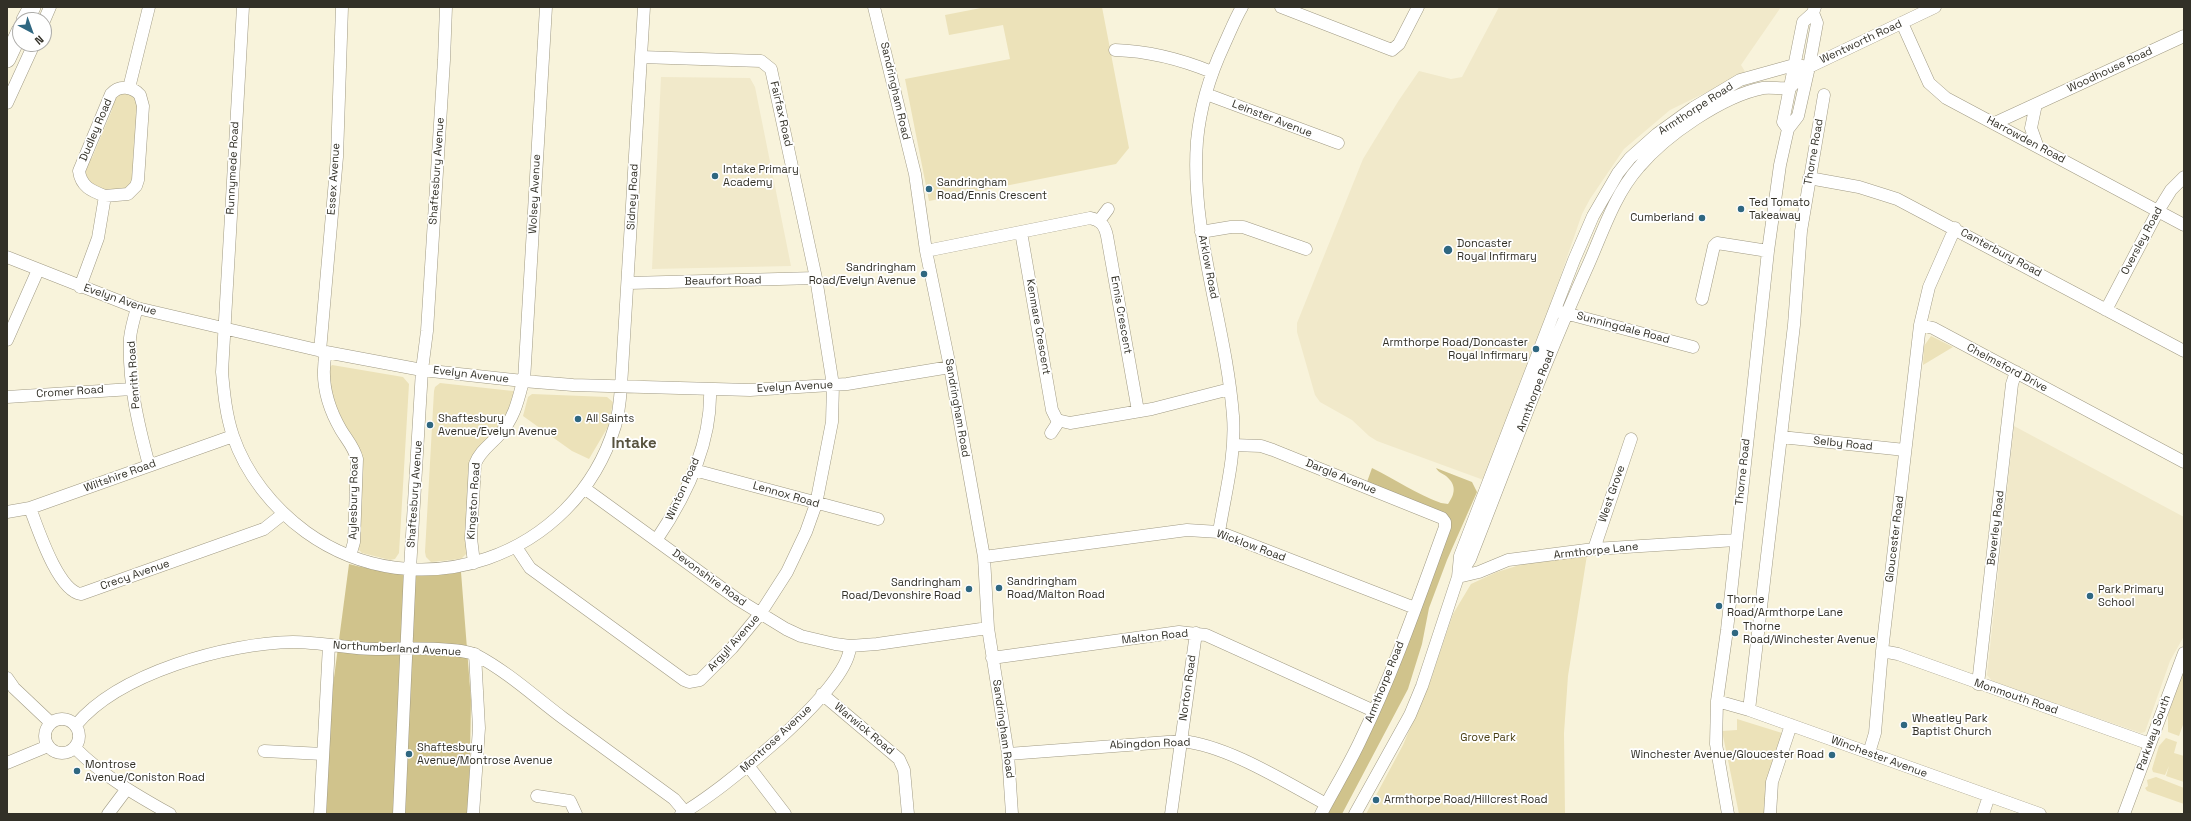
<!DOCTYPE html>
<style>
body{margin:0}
#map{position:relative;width:2191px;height:821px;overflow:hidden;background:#f8f3db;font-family:"Space Grotesk",sans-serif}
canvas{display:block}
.frame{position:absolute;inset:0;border:8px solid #323027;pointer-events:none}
.north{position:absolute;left:12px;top:12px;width:40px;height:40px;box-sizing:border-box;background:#fff;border:1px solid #adaca9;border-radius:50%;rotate:139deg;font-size:11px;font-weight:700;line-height:16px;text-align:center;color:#323027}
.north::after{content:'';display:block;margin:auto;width:14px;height:18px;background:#2f6781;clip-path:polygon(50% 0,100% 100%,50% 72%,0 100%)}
</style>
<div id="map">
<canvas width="2191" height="821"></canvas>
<div class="frame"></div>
<div class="north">N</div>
</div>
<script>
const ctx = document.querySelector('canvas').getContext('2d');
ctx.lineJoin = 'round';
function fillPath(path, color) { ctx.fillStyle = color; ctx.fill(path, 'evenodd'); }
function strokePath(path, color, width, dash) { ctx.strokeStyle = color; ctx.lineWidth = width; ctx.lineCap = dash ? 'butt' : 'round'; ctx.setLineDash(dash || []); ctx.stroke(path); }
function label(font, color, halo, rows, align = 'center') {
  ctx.font = font + ' "Space Grotesk",sans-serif'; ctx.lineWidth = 3.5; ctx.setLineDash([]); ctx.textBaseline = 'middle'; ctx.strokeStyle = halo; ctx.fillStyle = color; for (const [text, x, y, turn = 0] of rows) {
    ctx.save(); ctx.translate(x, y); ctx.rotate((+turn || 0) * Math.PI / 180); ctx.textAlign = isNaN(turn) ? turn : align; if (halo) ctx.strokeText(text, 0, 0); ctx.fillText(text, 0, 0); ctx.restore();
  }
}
fillPath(new Path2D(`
 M1499,7H1781L1741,65L1746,73L1670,110L1624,149L1590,199L1582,214L1489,482L1377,441L1369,436L1352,420L1320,402L1315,395L1297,332V323L1363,159L1399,100L1419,71L1451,79L1462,77Z
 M661,77L750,78L755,87L791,266L652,269Z
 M2014,426L2184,517V636L2170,661L2145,732L2141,733L1993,682L1987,675Z`), '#f1e9ca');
fillPath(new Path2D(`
 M986,7H1102L1129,148L1116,164L929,201L905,79L1010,59L1003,25L949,35L945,15Z
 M120,93L134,94L139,103L137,136L134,140L133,181L126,189L109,191L88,183L83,174L87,160L92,158L112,110L111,104Z
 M1931,336L1953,347L1923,365L1924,346Z
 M332,365L403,377L409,384L399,553L395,559L390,560L362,553L358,549L362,459L335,412L327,370Z
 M440,383L513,391L515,394L511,411L479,451L467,553L461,559L431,562L426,557L425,552L434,391L435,387Z
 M532,394L607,397L613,402L609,425L589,459L572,451L523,416L528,397Z
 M1587,555L1568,676L1564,733L1565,814H1366L1403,745L1431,679L1453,614L1471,584L1497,572L1533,561Z
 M2184,669V722L2179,736L2168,732V715Z
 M1737,719L1782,733L1769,778L1765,814H1739L1722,731L1737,730Z
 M2166,738L2177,742L2174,753L2184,756V782L2166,776L2169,766L2165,775L2153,772L2152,769L2159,746Z
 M2156,777L2184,788V804L2147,791L2145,788L2148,786L2147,780Z`), '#ece2b9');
fillPath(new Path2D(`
 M1372,468C1396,480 1417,494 1441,503L1448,504C1455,494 1457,485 1446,476C1442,473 1439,473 1436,468L1472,482L1477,492L1447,560L1429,608L1422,644L1408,689L1342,814H1326L1450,520L1367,482Z
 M349,564C389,574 420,578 461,572L471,700L469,814H324L330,708Z`), '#d0c38c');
const minor = new Path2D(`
 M243,7L222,372C224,394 226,415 233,436C246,474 273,508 306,532C417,612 575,558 615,426C619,414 620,400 621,387L644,7
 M874,7L915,174L926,251L950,367L984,557L988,628L1008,754L1012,814
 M1281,7L1392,50L1399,44L1418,7
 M44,21L50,7
 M1902,23L1929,83L1946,98L2184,225
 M1115,50C1149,51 1180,59 1212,72
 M129,88L149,7
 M1206,94L1338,143
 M7,103L34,44
 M2036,104L2031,128L2037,145
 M1995,123L2184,36
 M1788,129L1783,122L1803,22L1813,13
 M1809,178L1859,187L1897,199L2184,351
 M1099,221L1108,209
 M1955,228L1929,287L1920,325L1933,328L2184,462
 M1021,232L1052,410L1057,420L1070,423L1152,409L1230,389
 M1201,232L1231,227H1243L1306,249
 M926,251L1090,218C1101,220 1105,226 1107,236L1138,411
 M7,257L137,308L326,352L422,370L523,381L573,385L750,390L847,384L950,367
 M629,283L816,278
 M80,287L98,238L105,196C92,191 81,187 79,171L111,94C119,85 132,86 140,95L143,106L138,180L136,186L128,194L105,196
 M1702,299L1714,246L1717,243L1768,251
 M137,308C134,318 131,329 130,338C128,382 138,424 149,465
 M2106,310L2158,211L2171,190L2184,177
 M1561,312L1693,347
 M7,340L38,270
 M320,351L337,157L342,7
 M326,352C320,380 327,406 341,430C347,440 354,447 357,459L354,542L350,556
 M524,381L546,7
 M7,397L132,389
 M1051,433L1059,421
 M1781,437L1905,450
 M1233,445L1261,446L1273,450L1442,518L1445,522V527C1419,598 1394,671 1361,739C1349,765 1334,789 1321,814
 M694,470L878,519
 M584,488L737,599L786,629L801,636L835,644L850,646L877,644L988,628
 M30,508C38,529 58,591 81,594L264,529L283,514
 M7,512L30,508L233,436
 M1219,532C1225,494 1236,455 1233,416C1226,323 1190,234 1197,141C1200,108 1210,75 1224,45C1230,32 1235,19 1242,7
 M657,539C686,496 712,442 710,389
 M516,547L530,568L684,680L689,682L700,680L732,648L760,614L787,572L806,532L816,504L832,422L833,385L816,278L771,69L761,61L641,57
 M1594,549L1631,439
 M984,557L1187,530L1219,532L1415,608
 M474,563L471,538L475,464C480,451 490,445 499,435C514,419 518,401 523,381
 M1460,575L1470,559C1509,460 1545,360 1589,263C1603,231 1615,194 1639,167C1665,136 1722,96 1763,88C1772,87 1781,89 1790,88L1809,67L1935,7
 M1458,577L1479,572L1508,560L1594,549L1736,540
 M1882,651L1898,654L2150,744
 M992,658L1179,632L1206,635L1374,711
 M7,678L14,688L51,723
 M1978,684L2012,384L2016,372
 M822,694L899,759L904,770L908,814
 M1717,701L1749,710L2040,814
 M1749,710L1794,325L1801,231L1824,95
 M45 736a17 17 0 1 1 34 0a17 17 0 1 1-34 0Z
 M76,725C119,673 227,643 293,642C321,642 349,649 376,649C399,649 458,646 476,655C508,672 535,697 563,718C600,745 637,772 674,799L685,812
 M75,748C103,776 136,795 170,814
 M264,751L323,754
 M1869,753L1875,733L1882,651L1920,325
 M1008,754L1181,741C1227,745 1285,782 1326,804
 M7,763L48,746
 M749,767L785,814
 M537,796L570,801L576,814
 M108,814L126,790
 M320,814L329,645
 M399,814L410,569L422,370L427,331L444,60L446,7
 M473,814L479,728L475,654
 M681,814C719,793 850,689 850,646
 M1171,814L1196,633
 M1355,814L1410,715L1422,686L1458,577L1460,556L1574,260L1593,216L1618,173L1630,158L1657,134L1693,108L1740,80L1794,65L1809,67
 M1728,814L1716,744L1717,701L1727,630L1768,251L1780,165L1788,129L1798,116L1809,67L1817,23L1813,13L1815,7
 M1770,814L1772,782L1791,725
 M1983,814L1989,796
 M2124,814L2184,653`);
const highway = new Path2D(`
 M25,20L32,7
 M7,59L20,31`);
strokePath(minor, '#a09a84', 13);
strokePath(highway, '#a09a84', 18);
strokePath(minor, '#fff', 12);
strokePath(highway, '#fff', 17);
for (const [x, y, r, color] of [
 [715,176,4,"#2f6781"],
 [929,189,4,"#2f6781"],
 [1741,209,4,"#2f6781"],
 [1702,218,4,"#2f6781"],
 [1448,250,5,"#2f6781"],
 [924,274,4,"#2f6781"],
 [1536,349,4,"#2f6781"],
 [578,419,4,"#2f6781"],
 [430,425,4,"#2f6781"],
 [999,588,4,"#2f6781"],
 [969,589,4,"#2f6781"],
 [2090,596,4,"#2f6781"],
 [1719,606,4,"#2f6781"],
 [1735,633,4,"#2f6781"],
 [1904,725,4,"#2f6781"],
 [409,754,4,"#2f6781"],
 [1832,755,4,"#2f6781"],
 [77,771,4,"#2f6781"],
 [1376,800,4,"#2f6781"]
]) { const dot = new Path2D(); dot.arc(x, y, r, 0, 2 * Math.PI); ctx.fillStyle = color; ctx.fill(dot); strokePath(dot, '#fff', 1.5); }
label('11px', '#323027', '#fff', [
 ["Wentworth Road",1861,42,-25],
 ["Woodhouse Road",2110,70,-25],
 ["Sandringham Road",895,91,77],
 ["Armthorpe Road",1696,109,-33],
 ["Fairfax Road",781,114,77],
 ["Leinster Avenue",1272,119,21],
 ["Dudley Road",96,130,-67],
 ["Harrowden Road",2026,140,28],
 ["Thorne Road",1814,152,-80],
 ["Runnymede Road",233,168,-87],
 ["Shaftesbury Avenue",437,171,-86],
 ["Essex Avenue",334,179,-86],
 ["Wolsey Avenue",535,194,-87],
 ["Sidney Road",633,197,-87],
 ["Oversley Road",2142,241,-62],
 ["Canterbury Road",2001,253,28],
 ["Arklow Road",1208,267,79],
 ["Beaufort Road",723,281,-1],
 ["Evelyn Avenue",120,300,19],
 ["Ennis Crescent",1121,315,80],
 ["Kenmare Crescent",1038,327,80],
 ["Sunningdale Road",1623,328,15],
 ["Chelmsford Drive",2007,368,28],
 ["Penrith Road",134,375,-94],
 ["Evelyn Avenue",471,375,7],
 ["Evelyn Avenue",795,387,-3],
 ["Armthorpe Road",1536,391,-69],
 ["Cromer Road",70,392,-4],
 ["Sandringham Road",957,408,80],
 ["Selby Road",1843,444,6],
 ["Thorne Road",1743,472,-84],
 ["Wiltshire Road",120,476,-20],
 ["Dargle Avenue",1341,477,22],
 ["Winton Road",683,489,-66],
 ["Shaftesbury Avenue",415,494,-86],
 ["West Grove",1612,494,-71],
 ["Lennox Road",786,495,16],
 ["Aylesbury Road",354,498,-89],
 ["Kingston Road",474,501,-86],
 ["Beverley Road",1996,528,-83],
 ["Gloucester Road",1895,539,-83],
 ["Wicklow Road",1251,546,20],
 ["Armthorpe Lane",1596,551,-6],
 ["Crecy Avenue",135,575,-19],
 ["Devonshire Road",709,578,36],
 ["Malton Road",1155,637,-6],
 ["Argyll Avenue",734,643,-48],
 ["Northumberland Avenue",397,649,3],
 ["Armthorpe Road",1385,682,-68],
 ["Norton Road",1188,688,-82],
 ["Monmouth Road",2016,697,19],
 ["Warwick Road",864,729,40],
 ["Sandringham Road",1003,729,82],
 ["Parkway South",2154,733,-70],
 ["Montrose Avenue",776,739,-43],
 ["Abingdon Road",1150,744,-2],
 ["Winchester Avenue",1879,757,20]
]);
label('11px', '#323027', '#fff', [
 ["Intake Primary",723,170],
 ["Academy",723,183],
 ["Sandringham",937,183],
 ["Road/Ennis Crescent",937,196],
 ["Ted Tomato",1749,203],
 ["Takeaway",1749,216],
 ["Cumberland",1694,218,"right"],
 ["Doncaster",1457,244],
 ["Royal Infirmary",1457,257],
 ["Sandringham",916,268,"right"],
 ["Road/Evelyn Avenue",916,281,"right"],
 ["Armthorpe Road/Doncaster",1528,343,"right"],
 ["Royal Infirmary",1528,356,"right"],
 ["Shaftesbury",438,419],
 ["Avenue/Evelyn Avenue",438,432],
 ["All Saints",586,419],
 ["Sandringham",1007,582],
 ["Road/Malton Road",1007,595],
 ["Sandringham",961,583,"right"],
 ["Road/Devonshire Road",961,596,"right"],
 ["Park Primary",2098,590],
 ["School",2098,603],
 ["Thorne",1727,600],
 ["Road/Armthorpe Lane",1727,613],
 ["Thorne",1743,627],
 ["Road/Winchester Avenue",1743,640],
 ["Wheatley Park",1912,719],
 ["Baptist Church",1912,732],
 ["Shaftesbury",417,748],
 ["Avenue/Montrose Avenue",417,761],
 ["Winchester Avenue/Gloucester Road",1824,755,"right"],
 ["Montrose",85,765],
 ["Avenue/Coniston Road",85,778],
 ["Armthorpe Road/Hillcrest Road",1384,800]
], 'left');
label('11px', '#483e12', '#fff', [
 ["Grove Park",1488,738]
]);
label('bold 15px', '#58533f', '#fff', [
 ["Intake",634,444]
]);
</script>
